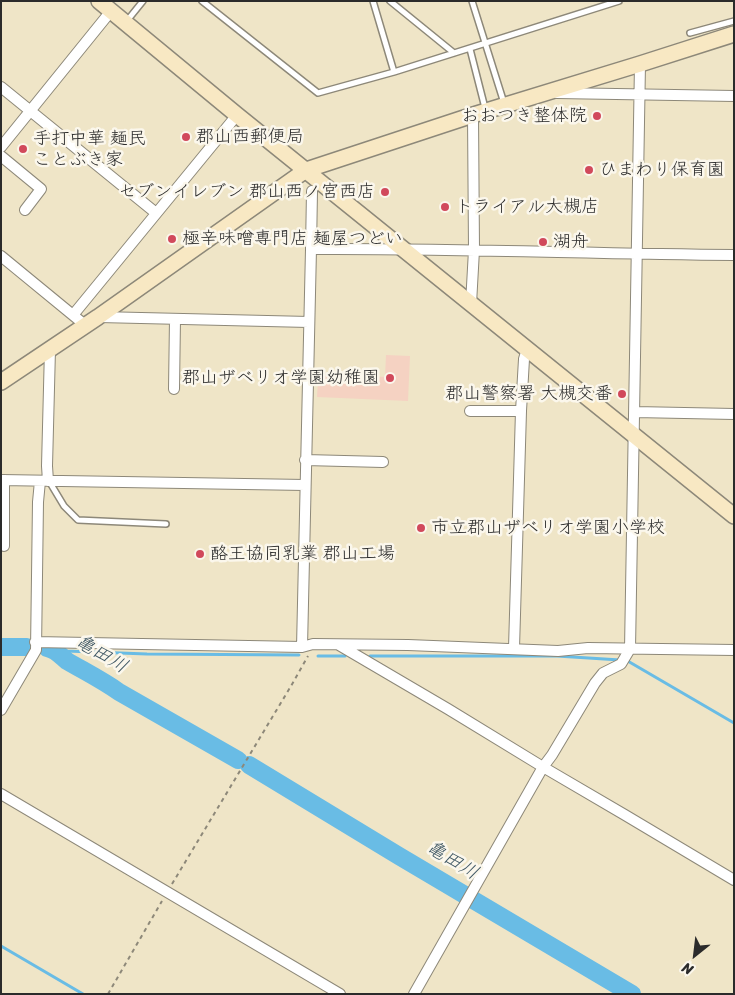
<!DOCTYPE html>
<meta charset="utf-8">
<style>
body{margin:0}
#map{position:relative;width:735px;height:995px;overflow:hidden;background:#efe5c7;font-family:Sriracha,sans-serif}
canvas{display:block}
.frame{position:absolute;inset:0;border:2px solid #2b2b2b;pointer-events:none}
.north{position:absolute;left:670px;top:930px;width:50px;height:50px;-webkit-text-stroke:4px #fbf7ec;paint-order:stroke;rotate:209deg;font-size:14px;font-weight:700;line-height:20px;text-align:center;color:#2b2b2b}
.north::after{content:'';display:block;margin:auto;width:18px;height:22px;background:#2b2b2b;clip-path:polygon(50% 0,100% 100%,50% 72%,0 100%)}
</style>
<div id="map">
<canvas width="735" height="995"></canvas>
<div class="frame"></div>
<div class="north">N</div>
</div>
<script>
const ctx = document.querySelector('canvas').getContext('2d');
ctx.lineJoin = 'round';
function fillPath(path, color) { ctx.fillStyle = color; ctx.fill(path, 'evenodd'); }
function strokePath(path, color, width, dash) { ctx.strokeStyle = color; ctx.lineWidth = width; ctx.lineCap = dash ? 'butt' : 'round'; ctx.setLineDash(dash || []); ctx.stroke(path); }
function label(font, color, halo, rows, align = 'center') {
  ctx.font = font + ' Sriracha,"Klee One",sans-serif'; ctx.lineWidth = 5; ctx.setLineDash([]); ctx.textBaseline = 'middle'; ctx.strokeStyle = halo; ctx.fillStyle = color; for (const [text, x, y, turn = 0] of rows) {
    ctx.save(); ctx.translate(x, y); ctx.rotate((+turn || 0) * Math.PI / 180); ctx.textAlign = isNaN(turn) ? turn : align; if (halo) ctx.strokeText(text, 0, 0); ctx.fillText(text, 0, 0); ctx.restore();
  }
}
fillPath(new Path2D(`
 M386,355L410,356L408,401L317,397L318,380L323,381V375L337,376V379L347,380V376H361V380H370L371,376L385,377Z`), '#f5d2c2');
strokePath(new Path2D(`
 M51,648L66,651L147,654L299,655
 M318,656H345
 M370,656H557L620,660
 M626,660L734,723
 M1,946L83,994`), '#69bce5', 3);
strokePath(new Path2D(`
 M1,647H27
 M47,648C55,649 61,656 67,661C84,671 102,680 119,692L238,760
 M249,765L399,856L632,994`), '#69bce5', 18);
const lane = new Path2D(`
 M202,1L318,93L394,72L619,1
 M373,1L394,72
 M390,1L454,53
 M472,1L504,103
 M126,22L143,1
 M690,33L734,21
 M470,49L485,108
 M49,481L64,506L78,520L166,524`);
const street = new Path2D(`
 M1,87L156,213
 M557,93L734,96
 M1,147L111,11
 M1,156L41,189L25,210
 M311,249L312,191
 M1,256L85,325
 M471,304L474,250L473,115
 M73,315L237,115
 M99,317L309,322
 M174,389L175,319
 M470,411H521
 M635,412L734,414
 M305,460L383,462
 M1,480L305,485
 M48,481L47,466L50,349
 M4,546V480
 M35,642L302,647L313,644L408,645L558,651L588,648L734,650
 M339,645L448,709L543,767L625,815L734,880
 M302,647L311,249C452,248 593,254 734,255
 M514,648L521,411L524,359L527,349
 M1,710L36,650L38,502L40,481
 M1,794L340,994
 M414,994L543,767L552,755L595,683L603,673L621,664L630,649L640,64`);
const secondary = new Path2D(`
 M99,1L237,115L734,516
 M1,382L98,317L306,170L473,115L640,64L734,34`);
strokePath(lane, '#8d8879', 8);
strokePath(street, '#8d8879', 12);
strokePath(secondary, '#8d8879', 18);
strokePath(new Path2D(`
 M172,884L291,686L308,656
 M108,994L162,901`), '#8d8879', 2, [4, 4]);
strokePath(lane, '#fff', 5);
strokePath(street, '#fff', 10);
strokePath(secondary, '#f8e8c3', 15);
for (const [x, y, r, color] of [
 [597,116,5,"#d1495b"],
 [186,137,5,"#d1495b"],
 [23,149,5,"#d1495b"],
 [589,170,5,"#d1495b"],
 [385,192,5,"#d1495b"],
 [445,207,5,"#d1495b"],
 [172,239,5,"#d1495b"],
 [543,242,5,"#d1495b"],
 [390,378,5,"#d1495b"],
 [622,394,5,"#d1495b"],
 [421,528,5,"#d1495b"],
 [200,554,5,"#d1495b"]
]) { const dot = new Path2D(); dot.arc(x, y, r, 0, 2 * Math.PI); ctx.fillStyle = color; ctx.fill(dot); strokePath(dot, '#fbf7ec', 2); }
label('18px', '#2b2b2b', '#fbf7ec', [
 ["おおつき整体院",587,116,"right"],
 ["郡山西郵便局",196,137],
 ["手打中華 麺民",33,139],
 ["ことぶき家",33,160],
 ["ひまわり保育園",599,170],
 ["セブンイレブン 郡山西ノ宮西店",375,192,"right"],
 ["トライアル大槻店",455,207],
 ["極辛味噌専門店 麺屋つどい",182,239],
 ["湖舟",553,242],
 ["郡山ザベリオ学園幼稚園",380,378,"right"],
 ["郡山警察署 大槻交番",612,394,"right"],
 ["市立郡山ザベリオ学園小学校",431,528],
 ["酪王協同乳業 郡山工場",210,554]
], 'left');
label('italic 19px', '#3e5663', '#fbf7ec', [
 ["亀田川",101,655,30],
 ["亀田川",452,861,31]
]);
</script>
